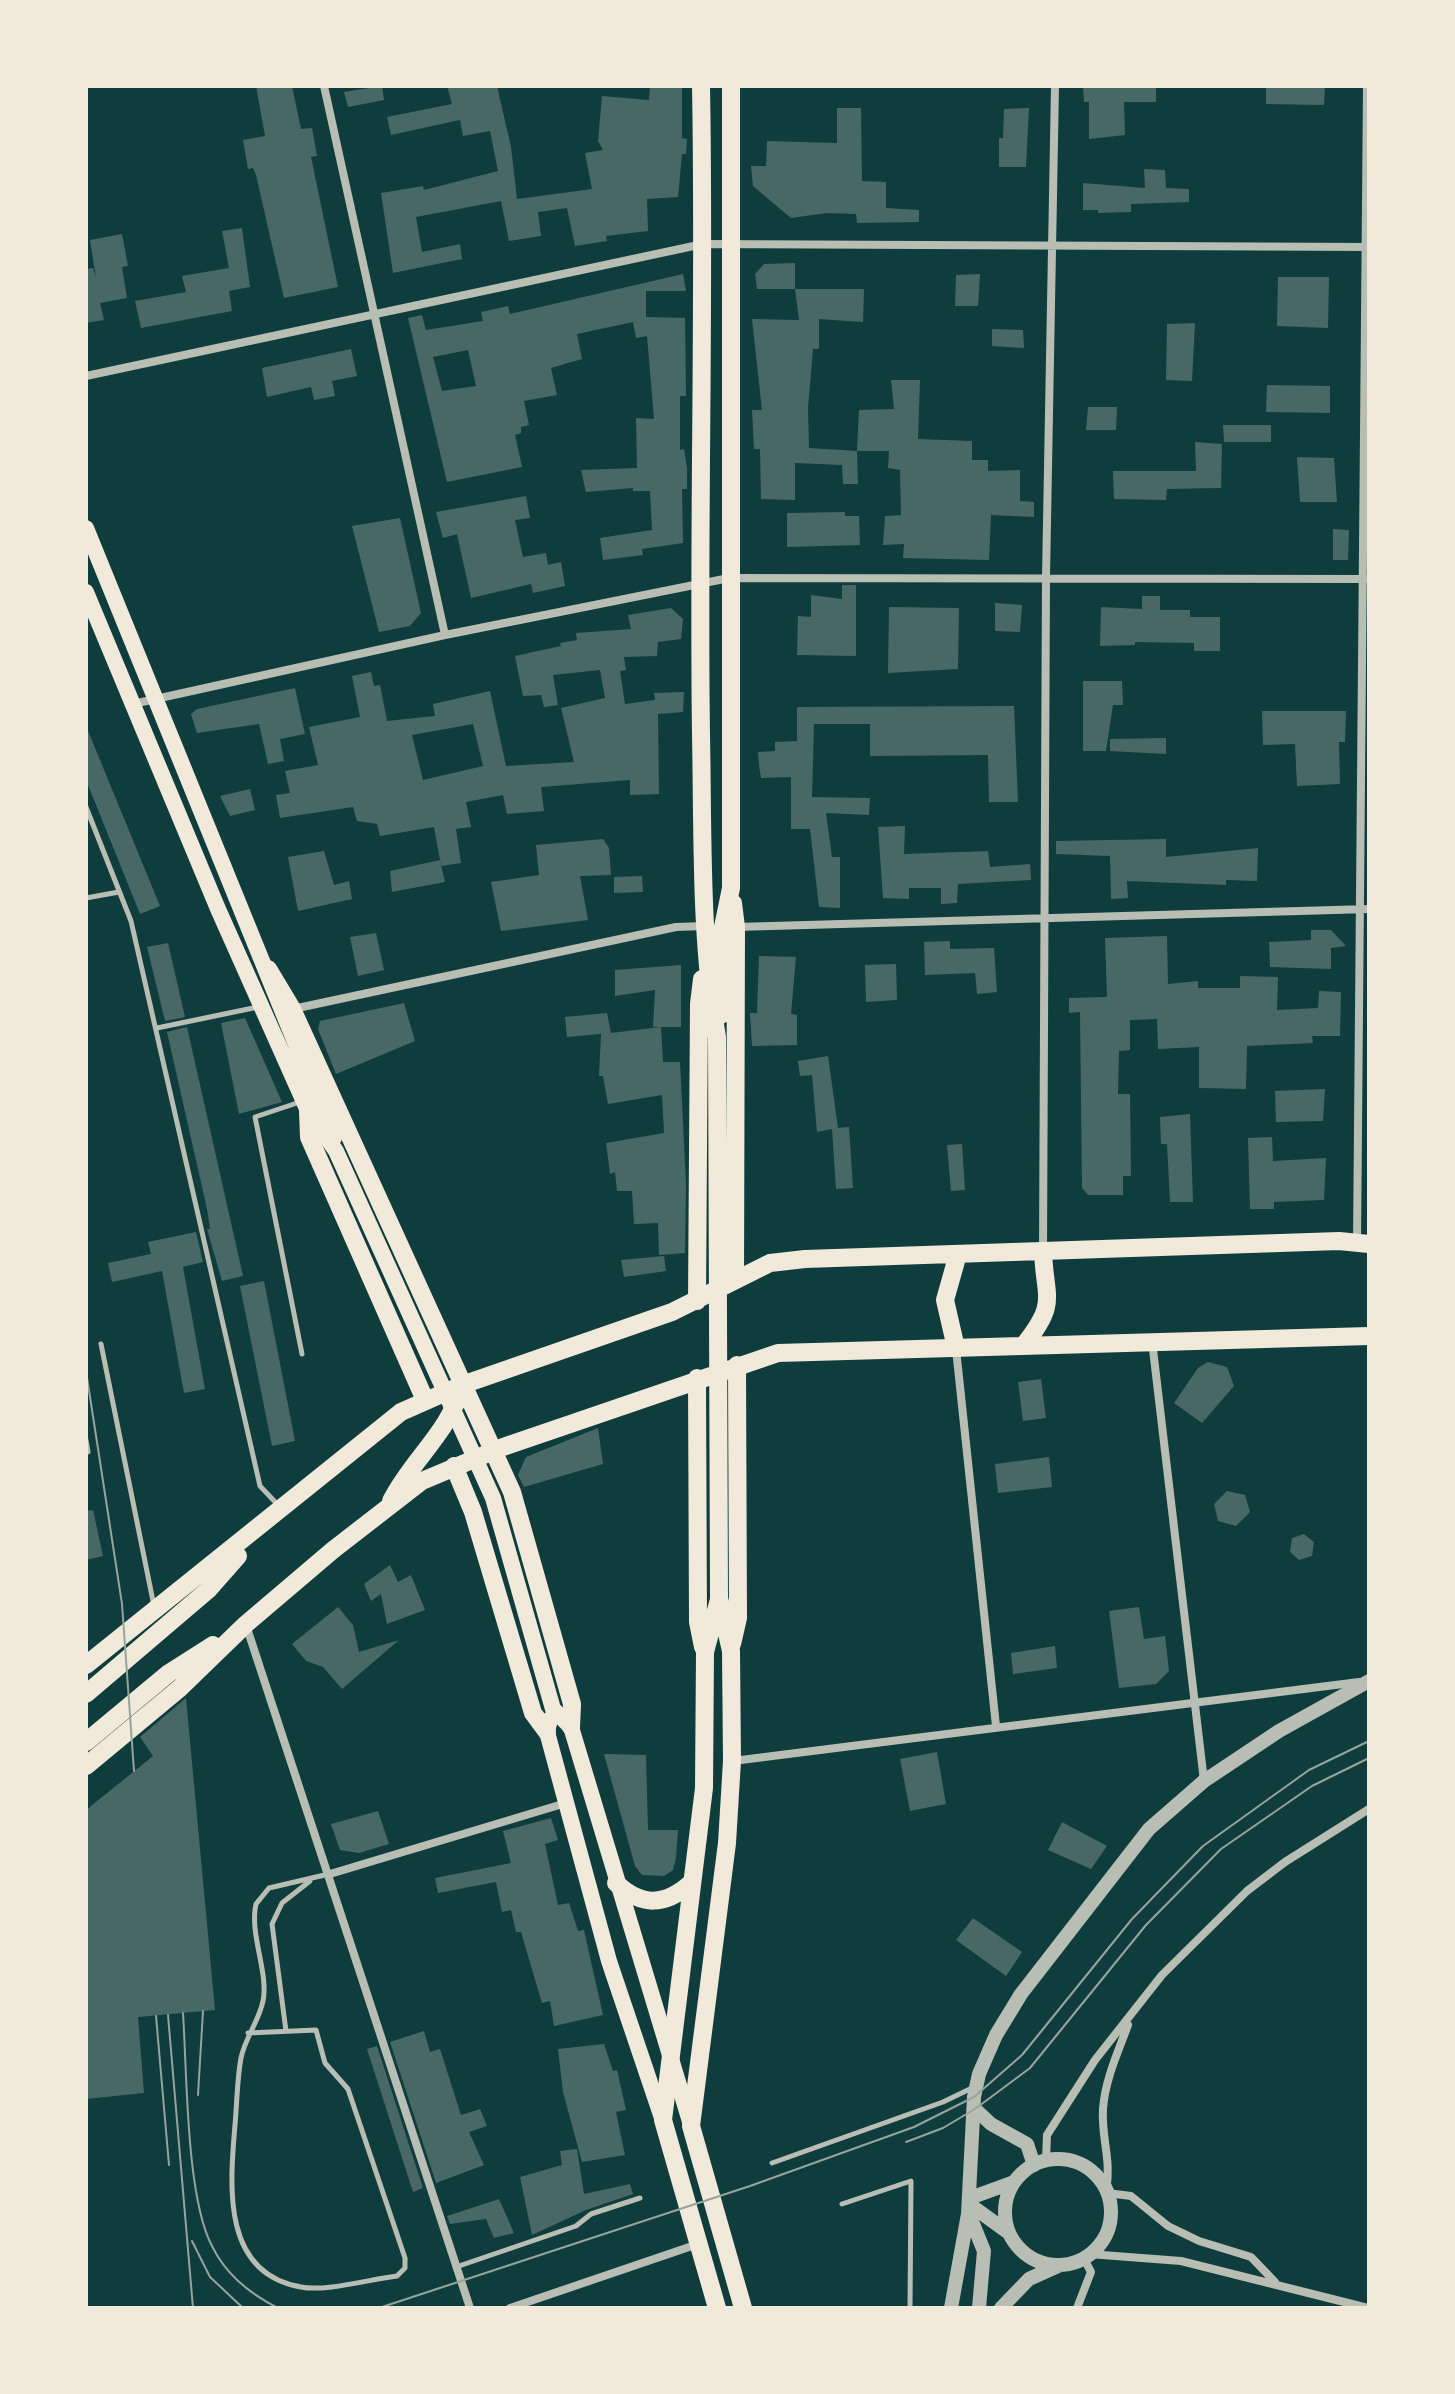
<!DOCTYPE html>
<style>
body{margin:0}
#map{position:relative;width:1455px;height:2394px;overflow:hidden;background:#0f3d3e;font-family:Arial,sans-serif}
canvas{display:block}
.frame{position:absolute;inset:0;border:88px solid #f1e9da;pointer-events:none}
</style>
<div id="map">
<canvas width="1455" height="2394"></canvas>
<div class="frame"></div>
</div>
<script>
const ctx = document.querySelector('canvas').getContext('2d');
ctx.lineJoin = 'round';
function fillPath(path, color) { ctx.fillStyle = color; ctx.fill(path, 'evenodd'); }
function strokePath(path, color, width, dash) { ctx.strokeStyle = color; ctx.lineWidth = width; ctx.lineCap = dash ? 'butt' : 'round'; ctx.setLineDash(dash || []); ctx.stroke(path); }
fillPath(new Path2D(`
 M256,86H292L301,129L312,128L317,156L311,157L338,287L284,298L256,175L253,168L248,169L243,140L265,136Z
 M382,86L384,100L348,107L344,92Z
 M447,86H497L511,147L517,199L592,189L585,153L603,150L598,141L602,96L649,100L650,86H682V138L687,139L686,154H682L678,197L647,199L648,231L606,236L607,241L575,246L567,208L538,212L541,236L509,241L501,201L416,217L422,252L460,244L462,259L393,273L381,193L423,186L424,190L498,171L490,131L463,136L460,120L391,135L387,117L452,104Z
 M1083,86H1156V102H1124L1125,135L1089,139V102H1084Z
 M1266,86H1325L1324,105L1266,104Z
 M837,108H861L862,181L886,182V208L919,210V222L857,223L856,214L827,213L791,218L753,186L751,166H766L767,141L837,143Z
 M1029,108L1026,167H999V138H1003L1004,109Z
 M1144,169L1165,170L1166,188L1189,189V202L1131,204V212L1098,213V210H1083V183L1145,188Z
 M242,228L250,287L229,291L232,311L141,328L135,301L186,292L182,276L229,268L222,231Z
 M122,234L128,266L122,267L127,298L100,303L104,320L86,323V269L93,268L96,278L90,240Z
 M795,263V289H757L755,274L764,264Z
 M683,274L686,291H646V317L685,318L686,396H680V450L684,449L687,468V489H682L683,543L642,549L643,555L603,560L600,538L652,530L650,491H633V488L586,492L581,470L637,468L636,418L654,419L647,336L636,338L633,322L577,334L582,359L551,368L557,395L524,401L529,425L521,427V433L515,435L522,467L447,482L408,318L422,315L426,330L483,321L481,312L508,306L510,314ZM468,350L476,386L442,391L433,357Z
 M980,274L978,306H955L956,275Z
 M1278,277H1329L1328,328L1277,326Z
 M795,289H864L863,322L819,319V349H813L808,408L809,448L857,451L858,484H843L842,465L795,463V500L761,499L760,449H754L752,410H762L752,319L799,320Z
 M1195,323L1192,381L1166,380L1167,324Z
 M992,329L1023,330L1024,348L992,346Z
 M351,349L357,376L332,381L335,396L314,400L311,387L267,397L262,368Z
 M891,380H920L918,439L972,441V460H988V471L1020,470V501L1034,502V517L991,515L989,560L903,558L904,544L883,545L885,516L901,515L900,470L888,468L889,451H857L859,410L894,409Z
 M1267,385L1330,386V413L1266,412Z
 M1088,407H1117L1116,430H1086Z
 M1223,425H1271V442H1224Z
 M1195,442L1222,444L1221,488L1167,489L1166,500L1114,499L1113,471H1196Z
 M1297,457L1334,458L1337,502H1300Z
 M526,496L530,518L515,520L523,557L546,553L548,565L561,562L565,586L533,593L531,584L471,598L457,534L443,538L436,512Z
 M845,512V516H859L860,545L787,547V513Z
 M400,518L421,613L410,626L379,632L352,526Z
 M1333,529L1349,530L1348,560H1333Z
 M842,585H856V656L797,655L798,616L811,617V595L842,599Z
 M1142,596H1160V610H1190V617H1220V651H1194V643L1135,642V645L1100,646L1101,607L1142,609Z
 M995,603L1022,605L1020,632L995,631Z
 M889,607L959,608L958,669L888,673Z
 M671,608L683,619L681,639L658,642L657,656L624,657L626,670L620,671L625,704L655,700L654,693L684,692L683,712L658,714L659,794L630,795V780L541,787L544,811L507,814L503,795L466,802L471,827L456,829L461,863L441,866L434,827L380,836L377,824L357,821L353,807L280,818L276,795L290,793L285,771L318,765L309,727L360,717L352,676L371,672L374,686L380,685L387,721L435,716L433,704L490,691L506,766L574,762L561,708L605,698L600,670L553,675L558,705L544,707L541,695L523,696L515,656L561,646L560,643L577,640L576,633L631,629L628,615ZM473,724L483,766L423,780L412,735Z
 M1083,681H1122L1123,705H1113L1106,751H1083Z
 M295,688L305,734L280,739L284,761L268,764L259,724L197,733L191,714L197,709Z
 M1014,706L1018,802H989L988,755L870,756V724H814L812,797L870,798L869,815L826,813L832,857H840V908L819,907L810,829H791V777L761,778L759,765L758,752L775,751V742L797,741V707Z
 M1262,711H1346L1345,742H1339L1340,784L1297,786L1295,744L1263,745Z
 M86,726L160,906L140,914L86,780Z
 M1166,738V754L1110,751V739Z
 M250,789L255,810L230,816L220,796Z
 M905,826L904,854L988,851L990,867L1030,864L1031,880L958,884L957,903L941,904V888H909V899L883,898L878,827Z
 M603,839L609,848L611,875L580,876L588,920L501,931L491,882L539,875L536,845Z
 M1166,839V857L1258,848L1257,881L1226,880V885L1127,881L1128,898L1111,899L1110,856L1056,854V841Z
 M324,851L334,885L349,881L352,899L298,911L288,857Z
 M440,860L445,882L392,892L390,871Z
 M642,876L643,892L614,893V877Z
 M1311,930H1331L1346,946L1331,948V969L1270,967L1269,942L1311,940Z
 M376,933L384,970L358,976L350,937Z
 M1167,936L1168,984L1198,981V988H1240V976L1278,977L1277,1010L1318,1008L1319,991L1341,992L1340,1036H1312L1313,1043L1247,1046L1246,1089L1199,1088V1047L1158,1049L1157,1019L1130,1020V1050L1119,1051L1118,1094H1130L1131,1176H1123V1195H1088L1082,1188L1080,1012L1069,1013V998L1107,997L1105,938Z
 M950,941V949L994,948L997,992L977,994L975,973L925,975L924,942Z
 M168,943L185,1017L165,1021L147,947Z
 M759,956L796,957L791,1014L797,1015V1045L752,1046L750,1013H757Z
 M896,964L897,1000L866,1002L865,965Z
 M681,965V1027H653L655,990L615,996V970Z
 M404,1003L415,1041L336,1074L318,1029L320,1021Z
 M607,1013L611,1033L661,1027L663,1062H680L686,1184L685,1253L659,1255L658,1223L634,1224L632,1191H617L615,1172L610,1174L606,1143L664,1133L662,1095L608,1104L603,1076H599L601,1034L611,1033L567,1037L565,1017Z
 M245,1018L282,1102L239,1114L221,1023Z
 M187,1027L243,1276L222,1281L207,1229H210L207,1209L167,1032Z
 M828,1056L838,1128L849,1127L853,1188L836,1189L832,1129L817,1132L812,1075L800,1076L798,1061Z
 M1325,1089L1323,1121L1276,1122L1275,1091Z
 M1190,1114L1193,1202H1170L1167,1144H1161L1160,1117Z
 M1272,1137L1273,1161L1326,1158L1324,1200L1274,1202V1209H1250L1248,1138Z
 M962,1144L965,1190L951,1191L947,1145Z
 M196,1232L203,1262L183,1267L205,1389L184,1393L162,1271L112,1282L108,1263L151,1254L148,1242Z
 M664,1256L666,1271L624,1277L621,1260Z
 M264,1281L295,1441L272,1446L240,1286Z
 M1208,1362L1227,1367L1234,1386L1202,1423L1174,1403L1198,1368Z
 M1041,1379L1046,1418L1023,1421L1018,1382Z
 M598,1428L603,1464L524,1487L518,1475L526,1457Z
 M1049,1457L1052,1487L998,1493L995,1464Z
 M1227,1491L1245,1495L1250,1512L1236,1526L1218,1521L1214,1504Z
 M93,1510L103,1556L86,1560V1511Z
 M1304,1534L1314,1542L1312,1556L1299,1560L1290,1552L1292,1538Z
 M390,1565L398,1582L411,1575L425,1610L387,1624L381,1594L371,1601L364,1584Z
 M338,1607L353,1625L359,1652L399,1640L342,1689L323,1667L306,1661L292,1644Z
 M1139,1607L1144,1639L1165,1636L1169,1671L1156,1684L1119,1688L1109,1611Z
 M1055,1646L1057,1668L1013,1674L1011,1653Z
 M186,1698L215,2010L138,2017L144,2093L86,2099V1810L153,1756L140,1737Z
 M937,1752L946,1804L910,1811L900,1759Z
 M604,1754L646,1755L648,1830H678L676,1858L673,1870L664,1876L642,1875L635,1866Z
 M378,1811L389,1844L359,1853L340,1850L331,1824Z
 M551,1818L558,1840L545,1844L558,1905L569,1903L578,1931L584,1930L603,2015L554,2026L550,2001L542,2003L521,1932H516L511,1910L502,1912L496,1882L438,1893L435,1878L511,1863L503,1831Z
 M1062,1822L1107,1846L1091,1869L1048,1850Z
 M973,1918L1022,1952L1006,1976L956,1940Z
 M424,2031L430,2052L440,2049L461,2115L480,2109L487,2126L469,2132L484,2165L436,2183L390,2042Z
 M604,2044L613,2071L617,2070L626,2110L616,2112L625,2155L582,2162L563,2092L558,2049Z
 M377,2046L423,2188L413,2192L367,2049Z
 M577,2149L584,2194L630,2184L633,2194L586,2210L532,2235L520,2177L562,2165L560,2151Z
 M499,2199L514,2233L494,2238L486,2219L450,2224L447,2216Z`), '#486865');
strokePath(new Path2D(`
 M86,807L131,921L260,1486L279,1506
 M86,898L119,892
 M157,1028L258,1007
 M101,1344L154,1606
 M302,1354L255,1117L303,1101
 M86,1440L88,1452
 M286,2031L272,1924L282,1903L310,1881
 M248,2033L316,2030L325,2063L348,2089L405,2258V2268L397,2276C371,2279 325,2292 301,2287C221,2273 230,2185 235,2125C237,2103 237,2080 241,2058C245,2038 259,2021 263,2001C269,1973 249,1934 256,1904L269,1888L329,1874
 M772,2163L943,2102L972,2088
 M842,2204L911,2181L910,2308
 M456,2267L576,2226L591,2214L640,2198`), '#b8beb3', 5);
strokePath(new Path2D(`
 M324,86L445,635
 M86,376L703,244L1369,247
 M133,704L445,635L729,578L1369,579
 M736,927L1369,909
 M293,1009L676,927L705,926
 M1357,1242L1367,86
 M1043,1251L1046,576L1055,86
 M1152,1341L1204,1781
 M956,1349L996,1726
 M246,1625L470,2308
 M733,1761L1359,1682
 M330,1874L566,1803
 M1046,2160L1047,2135L1095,2060L1162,1975L1247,1891L1285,1862L1369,1809
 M1106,2190C1112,2161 1101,2138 1103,2109C1105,2080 1118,2052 1128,2025
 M1107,2193L1131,2196L1168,2226L1199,2241L1251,2257L1275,2282
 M1089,2254L1181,2261L1368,2308
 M510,2308L698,2244
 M1077,2308L1091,2272L1083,2257`), '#b8beb3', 8);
strokePath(new Path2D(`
 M975,2109L991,2124L1027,2144L1034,2165
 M1005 2212a53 53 0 1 1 106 0a53 53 0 1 1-106 0Z
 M970,2198L1014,2182
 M969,2204L1009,2233
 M969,2214L984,2251L979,2308
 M951,2308L968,2214L974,2097L979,2074L996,2035L1021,1994L1149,1829L1204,1781L1279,1731L1369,1681
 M1001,2308L1029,2279L1060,2265`), '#b8beb3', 14);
strokePath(new Path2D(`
 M86,528L334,1138
 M86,592L218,909L308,1111L336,1151L493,1498L553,1709L571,1727L691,2125
 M550,1719L547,1732L609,1961L662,2118`), '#f1e9da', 16);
strokePath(new Path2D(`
 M701,86C705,302 698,519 701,735C703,836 700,937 717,1037L719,1598L731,1651L732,1761L727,1843L691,2126L743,2308
 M733,903L736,927L735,1280
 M268,969L292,1009L512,1492L572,1704L571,1727
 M721,1015L723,927L731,888V86
 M308,1111L309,1137L425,1400
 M697,1301L699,1004L702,979
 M1024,1345C1058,1302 1045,1300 1043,1252
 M956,1348L945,1300L958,1254
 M697,1378L698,1622L703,1647
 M454,1466L473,1512L533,1713L547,1732
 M391,1501C412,1459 450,1432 462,1385
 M732,1644L738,1618L737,1365
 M86,1665L401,1412L462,1385L672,1312L770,1263L805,1259L1339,1241L1369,1244
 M86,1694L208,1590L238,1556
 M86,1742L169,1673L213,1645
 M86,1766L180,1688L246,1624L333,1550L422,1481L503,1447L778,1353L1369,1336
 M616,1883C642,1907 665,1906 691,1883
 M717,2308L663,2120L704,1788L705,1652L718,1603`), '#f1e9da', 18);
strokePath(new Path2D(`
 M86,1371L122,1604L134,1771
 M183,2013C187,2072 186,2197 212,2246C226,2275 250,2294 278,2308
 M168,2015L193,2308
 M156,2016L169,2165
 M198,2095L203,2011
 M906,2142L943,2128L975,2109L1030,2068L1146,1925L1221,1849L1312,1786L1369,1758
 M192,2241L210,2277L243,2308
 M379,2308L750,2186L914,2127L974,2097L1022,2055L1132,1919L1203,1846L1309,1770L1369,1741`), '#97a49c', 2);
</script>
